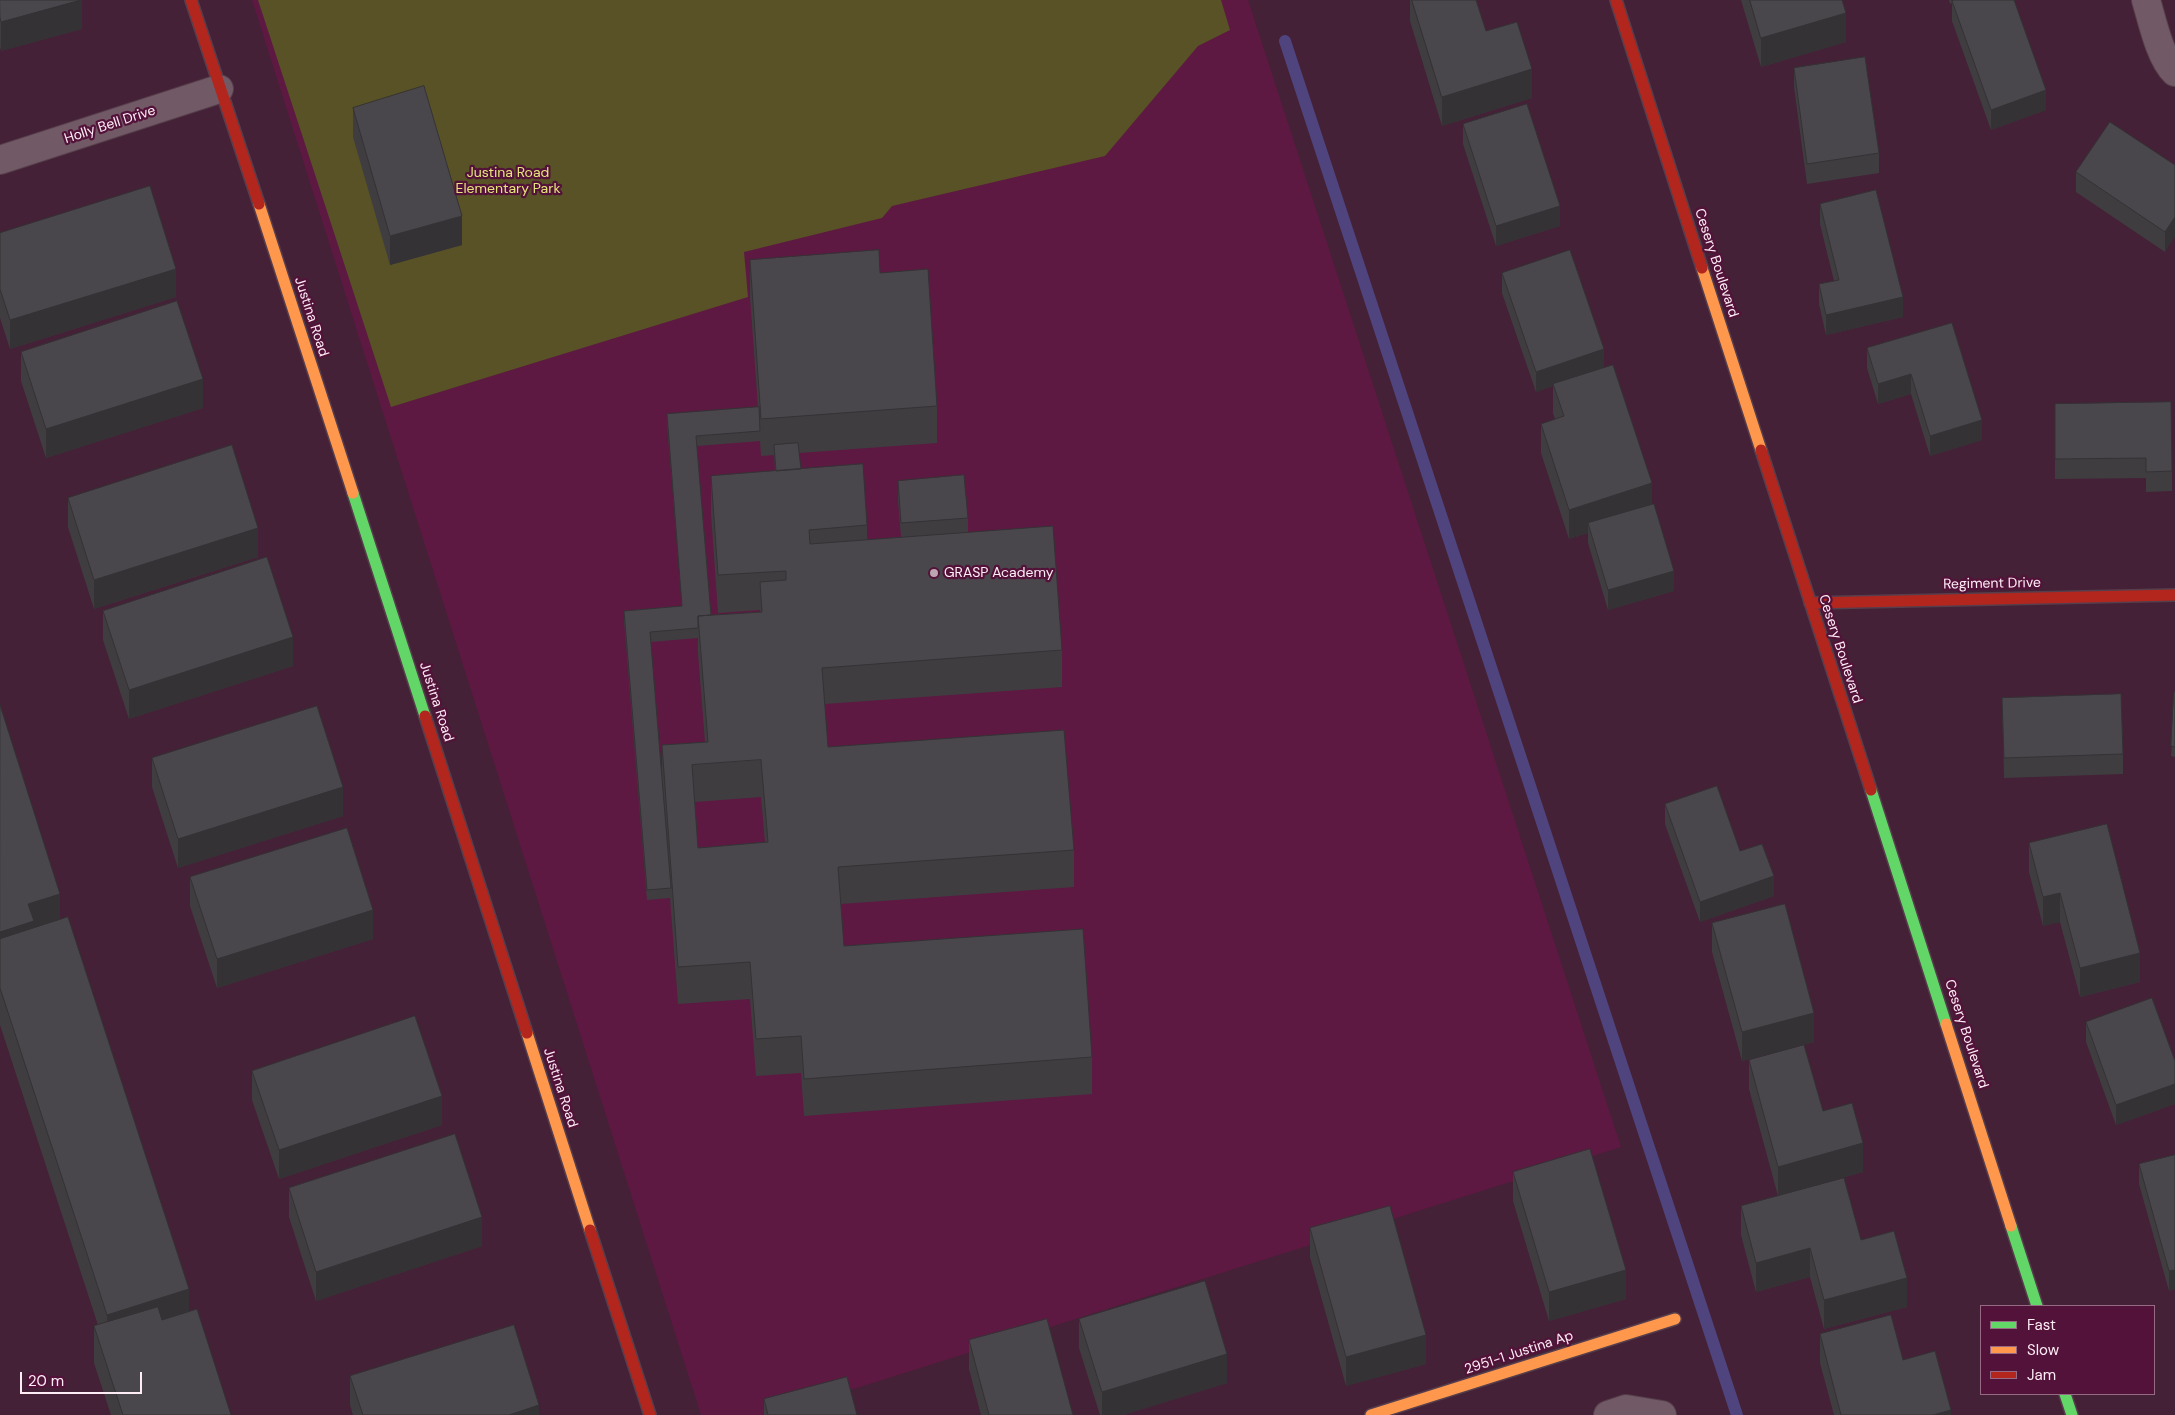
<!DOCTYPE html>
<style>
body{margin:0}
#map{position:relative;width:2175px;height:1415px;overflow:hidden;background:#442136;font-family:"DM Sans",sans-serif}
canvas{display:block}
.legend{position:absolute;left:1980px;top:1305px;width:175px;height:90px;box-sizing:border-box;background:#531239;border:1px solid #976a84;margin:0;padding:6px 9px;list-style:none;font-size:15px;color:#feedf5}
.legend li{display:flex;align-items:center;gap:10px;height:25px}
.legend b{width:25px;border:1px solid #976a84}
.scale{position:absolute;left:20px;top:1372px;width:122px;height:22px;box-sizing:border-box;border:2px solid #feedf5;border-top:0;padding-left:6px;font-size:15px;line-height:18px;white-space:nowrap;color:#feedf5;-webkit-text-stroke:4px #531239;paint-order:stroke}
</style>
<div id="map">
<canvas width="2175" height="1415"></canvas>
<ul class="legend">
<li><b style="height:6px;background:#63d668"></b>Fast</li>
<li><b style="height:6px;background:#ff974d"></b>Slow</li>
<li><b style="height:6px;background:#b3261e"></b>Jam</li>
</ul>
<div class="scale">20 m</div>
</div>
<script>
const ctx = document.querySelector('canvas').getContext('2d');
ctx.lineJoin = 'round';
function fillPath(path, color) { ctx.fillStyle = color; ctx.fill(path, 'evenodd'); }
function strokePath(path, color, width, dash) { ctx.strokeStyle = color; ctx.lineWidth = width; ctx.lineCap = dash ? 'butt' : 'round'; ctx.setLineDash(dash || []); ctx.stroke(path); }
function label(font, color, halo, rows, align = 'center') {
  ctx.font = font + ' "DM Sans",sans-serif'; ctx.lineWidth = 4.5; ctx.setLineDash([]); ctx.textBaseline = 'middle'; ctx.strokeStyle = halo; ctx.fillStyle = color; for (const [text, x, y, turn = 0] of rows) {
    ctx.save(); ctx.translate(x, y); ctx.rotate((+turn || 0) * Math.PI / 180); ctx.textAlign = isNaN(turn) ? turn : align; if (halo) ctx.strokeText(text, 0, 0); ctx.fillText(text, 0, 0); ctx.restore();
  }
}
fillPath(new Path2D(`
 M252,0H1248L1621,1147L771,1415H701Z`), '#5d1942');
fillPath(new Path2D(`
 M258,0H1221L1230,30L1198,46L1105,156L892,206L882,218L744,252L748,297L391,407Z`), '#585226');
strokePath(new Path2D(`
 M1285,41L1737,1415`), '#4f447d', 12);
const street = new Path2D(`
 M2146,0C2152,20 2160,58 2175,72
 M0,160L219,89
 M1608,1415L1626,1409L1662,1415`);
const fast = new Path2D(`
 M353,493L425,716
 M1871,790L1946,1024
 M2011,1226L2037,1306
 M2065,1394L2072,1415`);
const slow = new Path2D(`
 M259,204L353,493
 M1702,268L1761,450
 M1946,1024L2011,1226
 M527,1033L590,1230
 M1371,1415L1675,1319`);
const jam = new Path2D(`
 M191,0L259,204
 M1616,0L1702,268
 M1761,450L1871,790
 M1810,603L2175,595
 M425,716L527,1033
 M590,1230L650,1415`);
strokePath(street, '#563e4c', 30);
strokePath(fast, '#563e4c', 14);
strokePath(slow, '#563e4c', 14);
strokePath(jam, '#563e4c', 14);
strokePath(street, '#725966', 28);
strokePath(fast, '#63d668', 11);
strokePath(slow, '#ff974d', 11);
strokePath(jam, '#b3261e', 11);
fillPath(new Path2D(`
 M0,0L82,29L1,51L0,47Z
 M1410,0H1476L1486,31L1532,98L1442,126L1410,21Z
 M1741,0H1842L1846,42L1761,67Z
 M1949,0H2014L2046,110L1991,130L1952,21V3L1950,4Z
 M1794,68L1879,153V173L1807,184L1794,87Z
 M353,108L462,245L390,265L353,137Z
 M1463,124L1560,226L1496,246L1463,144Z
 M2175,165L2165,252L2076,192V172Z
 M1820,204L1903,317L1826,335L1819,304V284L1834,281L1820,224Z
 M0,233L176,297L10,349L0,318Z
 M750,260L880,273L937,406V443L799,453L801,469L867,525V540L901,537L898,501V481L968,518V532L1062,650V687L825,704L828,747L1074,850V887L841,904L844,946L1092,1057V1094L804,1116L801,1073L756,1076L750,999L678,1004L670,898L647,900L624,621V611L682,606L667,424V414L758,407L750,297ZM760,441L761,456L774,455L775,471L711,476V513L718,613L760,610V612L711,615L697,446ZM698,638V653L705,742L662,745V774L651,642ZM761,797L765,842L698,848L695,802Z
 M1502,273L1604,368L1652,505L1674,591L1608,610L1588,543V533L1569,539L1541,453V424L1555,419L1553,413V386L1536,392L1502,293Z
 M1952,323L1982,440L1930,456L1911,394L1878,404L1867,368V348Z
 M21,352L203,408L46,458L21,381Z
 M2055,404L2172,471V491L2146,492V478L2055,479Z
 M68,498L258,557L94,609L68,527Z
 M103,611L293,666L129,719L103,640Z
 M2175,692V757L2171,756Z
 M2002,698L2123,754V774L2004,778Z
 M0,705L60,920L189,1311L231,1415H111L94,1363V1326L98,1325L0,1025Z
 M152,758L343,816L178,868L152,787Z
 M1665,804L1740,851L1774,896L1700,922L1665,824Z
 M2029,843L2140,982L2080,997L2060,922L2043,926L2029,872Z
 M190,877L373,939L217,988L190,906Z
 M1712,923L1814,1042L1742,1061L1712,952Z
 M2086,1022L2175,1061V1104L2116,1125L2086,1042Z
 M1749,1060L1823,1111L1863,1172L1778,1196L1749,1089Z
 M252,1071L442,1125L279,1179L252,1100Z
 M2175,1155V1289L2169,1291L2139,1184V1164Z
 M1513,1172L1626,1299L1549,1321L1513,1201Z
 M289,1188L482,1246L316,1301L289,1217Z
 M1741,1206L1861,1240L1907,1307L1824,1329L1810,1277L1756,1292L1741,1235Z
 M1310,1228L1426,1364L1346,1386L1310,1257Z
 M1079,1319L1227,1383L1123,1415H1100L1079,1348Z
 M1820,1334L1903,1360L1951,1415H1834L1820,1363Z
 M969,1340L1073,1415H981L969,1369Z
 M350,1376L539,1415H353L350,1405Z
 M764,1399L857,1415H764Z`), '#403d41');
fillPath(new Path2D(`
 M82,0V29L1,51V22Z
 M1846,13V42L1761,67V38Z
 M1532,69V98L1442,126V97Z
 M2046,90V110L1991,130V110Z
 M1560,206V226L1496,246V226Z
 M462,216V245L390,265V236Z
 M2175,217V237L2165,252V232Z
 M176,269V297L10,349V320Z
 M1903,297V317L1826,335V315Z
 M1604,349V369L1553,384V386L1536,392V372Z
 M1911,374V394L1878,404V384Z
 M203,379V408L46,458V429Z
 M1982,420V440L1930,456V436Z
 M1652,483V512L1588,523V533L1569,539V510Z
 M258,528V557L94,609V580Z
 M1674,571V591L1608,610V590Z
 M293,637V666L129,719V690Z
 M343,787V816L178,868V839Z
 M1774,876V896L1700,922V902Z
 M2060,893V922L2043,926V897Z
 M60,894V931L0,969V932L28,904Z
 M373,910V939L217,988V959Z
 M2140,953V982L2080,997V968Z
 M1814,1013V1042L1742,1061V1032Z
 M2175,1084V1104L2116,1125V1105Z
 M442,1096V1125L279,1179V1150Z
 M1863,1143V1172L1778,1196V1167Z
 M482,1217V1246L316,1301V1272Z
 M1810,1248V1277L1756,1292V1263Z
 M1626,1270V1299L1549,1321V1292Z
 M2175,1270V1289L2169,1291V1271Z
 M1907,1278V1307L1824,1329V1300Z
 M189,1289V1326L107,1353V1315Z
 M1426,1335V1364L1346,1386V1357Z
 M1227,1354V1383L1123,1415H1102V1392Z
 M539,1405V1415H509Z
 M1951,1410V1415H1933Z`), '#343235');
const building = new Path2D(`
 M0,0H81L1,22L0,18Z
 M1412,0H1476L1486,31L1517,22L1532,69L1442,97Z
 M1750,0H1842L1846,13L1761,38Z
 M1954,0H2014L2046,90L1991,110L1952,1Z
 M1865,57L1879,153L1807,164L1794,68Z
 M424,86L462,216L390,236L353,108Z
 M1527,104L1560,206L1496,226L1463,124Z
 M2110,122L2175,165V217L2165,232L2076,172Z
 M150,186L176,269L10,320L0,289V233Z
 M1876,190L1903,297L1826,315L1819,284L1839,280L1820,204Z
 M879,250L880,273L928,269L937,406L761,419L750,260Z
 M1570,250L1604,349L1536,372L1502,273Z
 M177,301L203,379L46,429L21,352Z
 M1952,323L1982,420L1930,436L1911,374L1878,384L1867,348Z
 M1613,365L1652,483L1569,510L1541,424L1564,416L1553,384Z
 M2171,402L2172,471L2146,472V458L2055,459V404Z
 M759,407L760,431L696,436L711,615L698,616V628L650,632L671,888L647,890L624,611L682,606L667,414Z
 M798,443L801,469L776,471L774,445Z
 M232,445L258,528L94,580L68,498Z
 M863,464L867,525L809,530L810,544L1053,526L1062,650L822,668L828,747L1064,730L1074,850L838,867L844,946L1083,929L1092,1057L804,1079L801,1036L756,1039L750,962L678,967L662,745L708,742L698,616L762,612L760,582L786,580V571L718,575L711,476ZM761,760L768,842L698,848L692,765Z
 M964,475L968,518L901,523L898,481Z
 M1654,504L1674,571L1608,590L1588,523Z
 M267,557L293,637L129,690L103,611Z
 M2174,692H2175V747L2171,746Z
 M2121,694L2123,754L2004,758L2002,698Z
 M0,705L60,894L28,904L34,921L0,932Z
 M317,706L343,787L178,839L152,758Z
 M1717,786L1740,851L1762,844L1774,876L1700,902L1665,804Z
 M2107,824L2140,953L2080,968L2060,893L2043,897L2029,843Z
 M347,828L373,910L217,959L190,877Z
 M1785,904L1814,1013L1742,1032L1712,923Z
 M68,917L189,1289L107,1315L0,988V939Z
 M2152,998L2175,1061V1084L2116,1105L2086,1022Z
 M415,1016L442,1096L279,1150L252,1071Z
 M1804,1045L1823,1111L1852,1103L1863,1143L1778,1167L1749,1060Z
 M455,1134L482,1217L316,1272L289,1188Z
 M1590,1149L1626,1270L1549,1292L1513,1172Z
 M2175,1155V1270L2169,1271L2139,1164Z
 M1844,1178L1861,1240L1894,1231L1907,1278L1824,1300L1810,1248L1756,1263L1741,1206Z
 M1390,1206L1426,1335L1346,1357L1310,1228Z
 M1205,1281L1227,1354L1102,1392L1079,1319Z
 M158,1307L162,1320L197,1309L231,1415H123L94,1326Z
 M1891,1315L1903,1360L1935,1351L1951,1410L1933,1415H1841L1820,1334Z
 M1047,1319L1073,1415H989L969,1340Z
 M514,1325L539,1405L509,1415H363L350,1376Z
 M847,1377L857,1415H768L764,1399Z`);
fillPath(building, '#4a474c');
strokePath(building, '#343235', 1);
for (const [x, y, r, color] of [
 [934,573,5,"#bda6b2"]
]) { const dot = new Path2D(); dot.arc(x, y, r, 0, 2 * Math.PI); ctx.fillStyle = color; ctx.fill(dot); strokePath(dot, '#531239', 2); }
label('14px', '#feedf5', '#531239', [
 ["Holly Bell Drive",110,125,-18],
 ["Cesery Boulevard",1716,263,72],
 ["Justina Road",311,317,72],
 ["Regiment Drive",1992,584,-1],
 ["Cesery Boulevard",1840,649,72],
 ["Justina Road",436,702,72],
 ["Cesery Boulevard",1966,1034,72],
 ["Justina Road",560,1088,72],
 ["2951-1 Justina Ap",1519,1353,-18]
]);
label('14px', '#e6e57b', '#531239', [
 ["Justina Road",508,173],
 ["Elementary Park",508,189]
]);
label('14px', '#feedf5', '#531239', [
 ["GRASP Academy",944,573]
], 'left');
</script>
